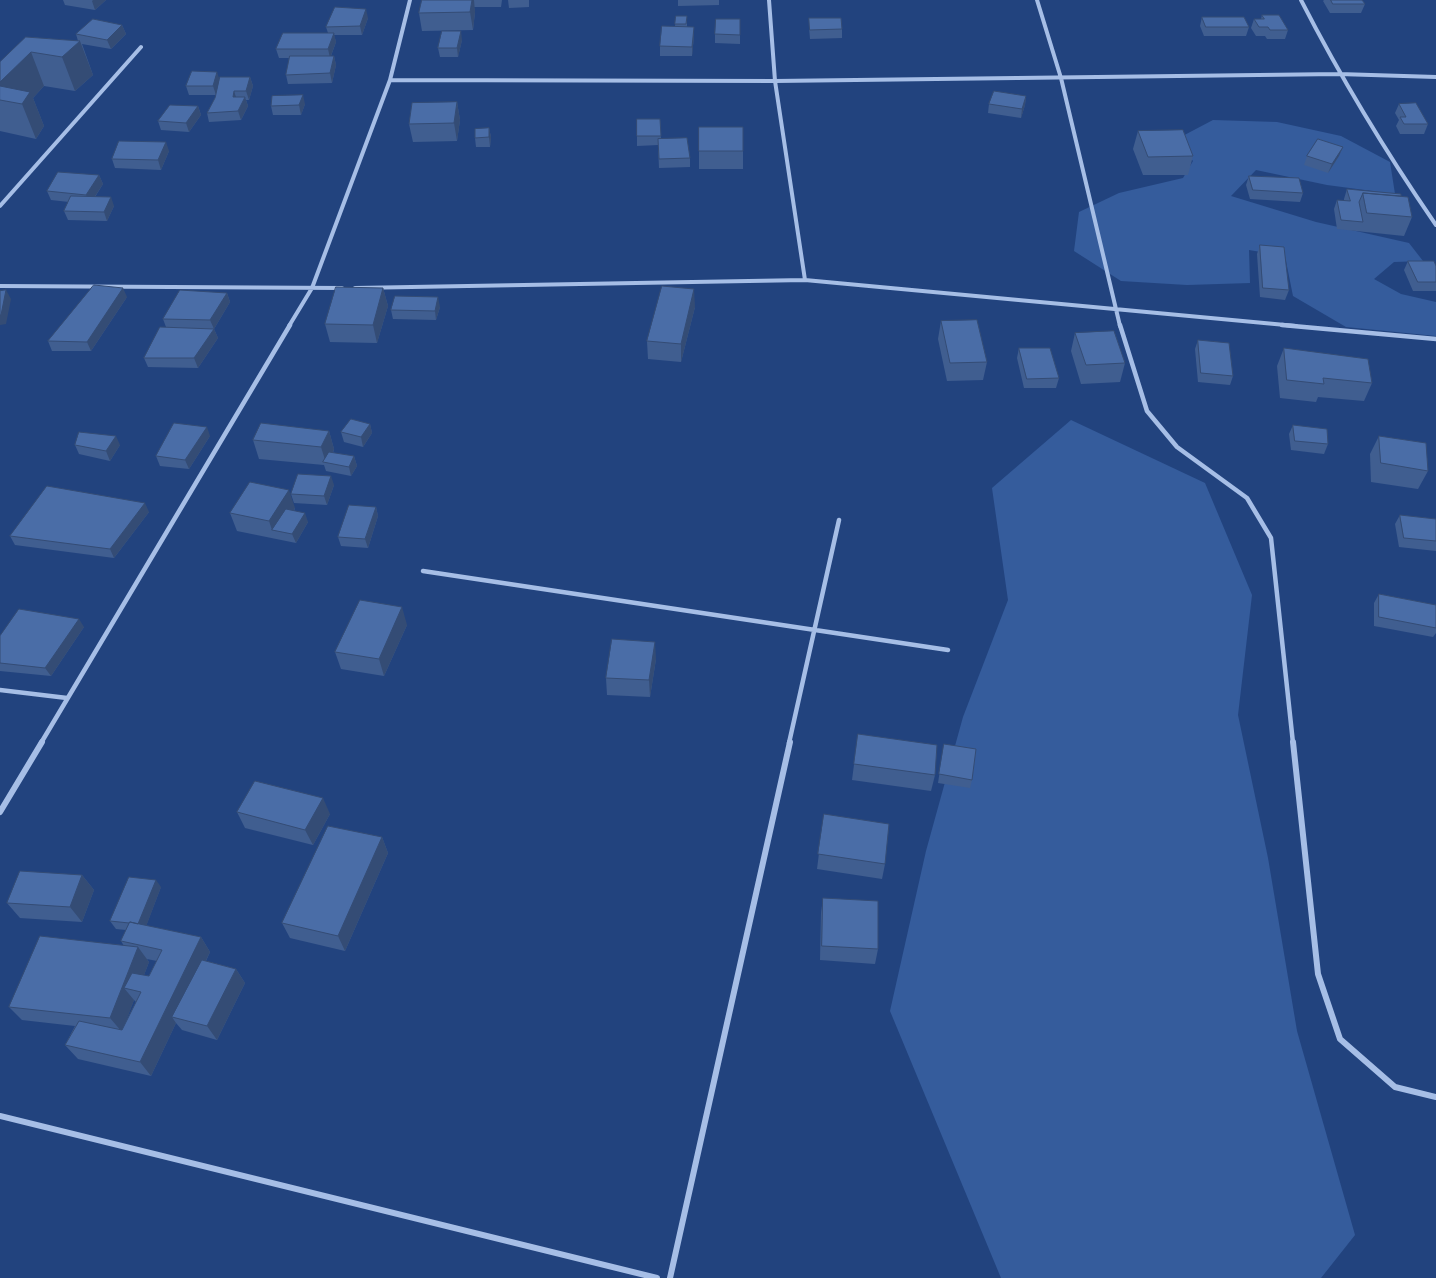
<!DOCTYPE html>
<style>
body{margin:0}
canvas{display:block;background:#22437e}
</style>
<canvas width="1436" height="1278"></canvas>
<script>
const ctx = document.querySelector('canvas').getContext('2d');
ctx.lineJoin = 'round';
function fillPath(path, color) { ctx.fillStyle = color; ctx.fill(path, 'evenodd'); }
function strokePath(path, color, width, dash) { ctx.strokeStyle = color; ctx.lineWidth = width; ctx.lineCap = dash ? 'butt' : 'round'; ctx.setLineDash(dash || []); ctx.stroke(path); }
fillPath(new Path2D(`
 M1213,120L1277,122L1341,136L1390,162L1395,194L1327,185L1256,170L1231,196L1316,222L1409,243L1423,261L1394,262L1374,279L1401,294L1436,302V336L1346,327L1293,296L1285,256L1249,250L1250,283L1187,285L1121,281L1074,251L1079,212L1119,193L1183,178L1193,161L1175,140Z
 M1071,420L1205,483L1252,595L1238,715L1268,858L1297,1031L1355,1235L1321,1278H1001L890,1011L926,851L963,717L1008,600L992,488Z`), '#355c9c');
strokePath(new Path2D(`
 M769,0L775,81L805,280
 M1037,0L1061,78L1120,326
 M1301,0C1342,80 1385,151 1436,225
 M390,80L775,81L1339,74L1436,77
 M0,206L141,47
 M0,286L342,288
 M355,288L805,280L1296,326
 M289,326L312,288L390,80L410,0`), '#a6bee6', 4);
strokePath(new Path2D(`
 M1120,325L1147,411L1177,447L1247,498L1271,538L1293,743
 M1282,325L1436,339
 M423,571L948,650
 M0,690L67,698
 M41,743L290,325
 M789,743L839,520`), '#a6bee6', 4.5);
strokePath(new Path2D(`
 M1293,742L1318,974L1340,1039L1395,1087L1436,1097
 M0,812L42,742
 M0,1116L657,1278
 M670,1278L790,742`), '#a6bee6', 6);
fillPath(new Path2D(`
 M63,0H106L95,10L65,5Z
 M422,0H502L501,7H474L475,12L473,30L422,31L419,13Z
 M508,0H529V7L509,8Z
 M678,0H719V5L678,6Z
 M1324,0H1362L1365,4L1361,13H1330L1323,1Z
 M1262,15L1288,30L1285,39H1267L1265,36H1256L1251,28L1254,19H1261Z
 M676,16H687V27L694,36L692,56H660V46L675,26Z
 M1202,17L1249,27L1246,36H1204L1200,26Z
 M368,18L362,35H334L336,42L331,56H334L336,65L332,83L288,84L286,75L289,58H279L276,49L328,33L326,27Z
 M809,18L842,29V38L810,39L809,27Z
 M740,19V44L715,43V34Z
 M122,25L126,34L111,49L82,44L93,75L75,91L44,86L33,98L44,126L36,139L0,131V62L26,37L78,41L76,34Z
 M462,40L458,57H440L438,48Z
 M250,77L253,86L249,100H246L248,106L241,120L209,122L207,113L215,98L216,95H189L186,86L219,79Z
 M1026,96L1025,105L1021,118L988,113L989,104Z
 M457,102L460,120L457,141L413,142L409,124Z
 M305,104L301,115H273L271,106Z
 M1399,104L1428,124L1424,134H1400L1396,126L1399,120L1395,113Z
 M198,106L201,115L189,132L161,130L158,121Z
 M660,119L661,139L690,158V167L659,168L658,145L637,146V136Z
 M699,127L743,151V169H699Z
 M489,128L491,137L490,147H476L475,138Z
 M1138,131L1193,156L1188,175H1143L1133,149Z
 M169,151L161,170L115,168L112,159Z
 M1307,156H1339L1328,173L1304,165Z
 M99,175L103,184L95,197L114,206L107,221L68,220L64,211L69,202L51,200L47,191Z
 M1249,176L1303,193L1300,202L1250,199L1246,185Z
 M1347,189L1401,196L1412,217L1404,236L1337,229L1334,209L1337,200H1344V199Z
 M1260,245L1289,290L1285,300L1260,297L1257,254Z
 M1408,261L1436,266V291H1413L1404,270Z
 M383,288L388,306L377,343L330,342L325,324Z
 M227,293L230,302L214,329L218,338L198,368L148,367L144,358L166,327L163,319Z
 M127,297L91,351H52L48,341Z
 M440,307L436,320L393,319L391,310Z
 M695,307L681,362L648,359L647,341Z
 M941,321L987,362L983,380L947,381L938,339Z
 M1075,333L1125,363L1120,382L1081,384L1071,351Z
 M1198,340L1233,376L1230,385L1198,382L1195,349Z
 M1019,348L1059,378L1056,388H1024L1017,358Z
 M1284,348L1372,383L1364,401L1318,397L1316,402L1280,398L1277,366Z
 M370,424L372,433L363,447L344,442L341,432Z
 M1293,425L1328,444L1324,454L1291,450L1289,434Z
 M329,431L334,449L333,453L354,456L357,466L351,476L326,471L324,465L259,459L253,440Z
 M210,436L189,469L160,466L156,456Z
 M1379,436L1428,471L1418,489L1371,482L1370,454Z
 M75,445H120L110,461L79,454Z
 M334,485L327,505L294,503L291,494Z
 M376,507L378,516L368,548L341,546L338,537Z
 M295,508L294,511L308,522L296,543L237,531L230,513Z
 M149,512L114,558L15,545L10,536Z
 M1400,515L1436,519V551L1399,547L1395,524Z
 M1379,594L1436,605V633L1433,637L1374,626V603Z
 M407,625L384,676L341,669L335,652Z
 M84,627L51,676L0,671V636Z
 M656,659L650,697L607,695L606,678Z
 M858,734L935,775L931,791L852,780Z
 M944,744L972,780L970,788L938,783Z
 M237,812L330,814L313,845L245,828Z
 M824,814L885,864L882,879L817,869Z
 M382,837L388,853L345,951L290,938L282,923Z
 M82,875L94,890L82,922L20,918L7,903Z
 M161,887L146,926L201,937L210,952L206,961L236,969L245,983L217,1040L182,1030L176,1023L151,1076L78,1059L65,1045L75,1026L22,1020L9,1007L124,946L121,941L126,930L116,929L110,921ZM147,959L157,961L149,976L144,975L149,962ZM134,1000L136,1002L125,1023Z
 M823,898L878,949L875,964L820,960L821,913Z`), '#405e90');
fillPath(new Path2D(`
 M93,0H106L95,10L92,1Z
 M472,0H474L475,12L473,30L470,12Z
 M366,9L368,18L362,35L360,26Z
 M122,25L126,34L111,49L107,40Z
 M694,27V36L692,56V47Z
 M461,31L462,40L458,57L457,48Z
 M334,33L336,42L330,58L328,49Z
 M80,41L93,75L75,91L62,57Z
 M31,52L44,86L33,98L44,126L36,139L22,104L0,93V82Z
 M334,56L336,65L332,83L330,73Z
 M217,72L220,81L216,95L213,86Z
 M250,77L253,86L249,100L246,91Z
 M234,91L237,100L233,97Z
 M303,95L305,104L301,115L299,105Z
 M1026,96L1025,105L1021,118L1022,109Z
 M245,97L248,106L241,120L238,111Z
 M457,102L460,120L457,141L454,123Z
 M198,106L201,115L189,132L186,123Z
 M489,128L491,137L490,147L489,137Z
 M166,142L169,151L161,170L158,160Z
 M1343,147L1339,156L1328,173L1332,164Z
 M99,175L103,184L90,204L86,195Z
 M111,197L114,206L107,221L104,212Z
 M123,288L127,297L91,351L87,342Z
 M383,288L388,306L377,343L373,325Z
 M694,289L695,307L681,362V344Z
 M6,290L11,299L6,324L0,325V315Z
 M227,293L230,302L214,329L210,320Z
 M438,297L440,307L436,320L435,311Z
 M214,329L218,338L198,368L194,358Z
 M370,424L372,433L363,447L361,437Z
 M207,427L210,436L189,469L185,460Z
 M329,431L334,449L328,463H326L321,447Z
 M116,436L120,445L110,461L106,451Z
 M354,456L357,466L351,476L349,467Z
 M331,476L334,485L327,505L324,496Z
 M289,490L295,508L280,531L272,530L269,521Z
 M145,503L149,512L114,558L110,549Z
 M376,507L378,516L368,548L365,539Z
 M305,513L308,522L296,543L292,534Z
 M402,607L407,625L384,676L379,659Z
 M79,619L84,627L51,676L45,668Z
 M655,642L656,659L650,697L649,680Z
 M323,798L330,814L313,845L305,830Z
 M382,837L388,853L345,951L338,936Z
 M82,875L94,890L82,922L70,907Z
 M156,880L161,887L144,932L138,924Z
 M201,937L210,952L178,1018L172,1017L176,1023L151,1076L140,1062Z
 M138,947L149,962L138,991L124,988L134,1000L122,1032L110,1018Z
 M236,969L245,983L217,1040L207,1026Z`), '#344c75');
const building = new Path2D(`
 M422,0H472L470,12L419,13Z
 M1331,0H1362L1365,4H1333Z
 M335,7L366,9L360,26L326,27Z
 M1262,15H1279L1288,30H1270L1268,27H1259L1254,19H1264Z
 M676,16H687L686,24H675Z
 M1202,17H1244L1249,27H1206Z
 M809,18H841L842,29L810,30Z
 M93,19L122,25L107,40L76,34Z
 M716,19H740V35L715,34Z
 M662,26L694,27L692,47L660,46Z
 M442,31H461L457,48H438Z
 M283,33H334L328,49H276Z
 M26,37L80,41L62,57L31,52L0,82V62Z
 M290,56H334L330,73L286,75Z
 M192,71L217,72L213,86H186Z
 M220,77H250L246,91H234L233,97H245L238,111L207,113L215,98Z
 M0,86L30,92L22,104L0,100Z
 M994,91L1026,96L1022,109L989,104Z
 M303,95L299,105L271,106L272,96Z
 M457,102L454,123L409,124L412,103Z
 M1416,103L1428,124H1404L1400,117H1406L1399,104Z
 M170,105L198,106L186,123L158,121Z
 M637,119H660L661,136H637Z
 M699,127H743V151H699Z
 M489,128V137L475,138V129Z
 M1183,130L1193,156L1148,157L1138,131Z
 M687,138L690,158L659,159L658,139Z
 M1318,139L1343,147L1332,164L1307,156Z
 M119,141L166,142L158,160L112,159Z
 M58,172L99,175L86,195L47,191Z
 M1249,176L1299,178L1303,193L1253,190Z
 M1347,189L1401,194V196L1363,193L1359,202L1363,222L1341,220L1337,200L1350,201Z
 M1363,193L1408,197L1412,217L1367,213Z
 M71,196L111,197L104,212L64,211Z
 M1260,245L1284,247L1289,290L1263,288Z
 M1408,261H1434L1436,266V282H1418Z
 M94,285L123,288L87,342L48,341Z
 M662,286L694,289L681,344L647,341Z
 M336,287L383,288L373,325L325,324Z
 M6,290L1,315H0V291Z
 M180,290L227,293L210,320L163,319Z
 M395,296L438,297L435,311L391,310Z
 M977,320L987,362L950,363L941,321Z
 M160,327L214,329L194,358H144Z
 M1114,331L1125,363L1086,365L1075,333Z
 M1198,340L1229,343L1233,376L1201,373Z
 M1019,348H1050L1059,378L1027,379Z
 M1284,348L1368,359L1372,383L1323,378L1324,384L1287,380Z
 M351,419L370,424L361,437L341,432Z
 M174,423L207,427L185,460L156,456Z
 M261,423L329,431L321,447L253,440Z
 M1293,425L1327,429L1328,444L1295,441Z
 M79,432L116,436L106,451L75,445Z
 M1379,436L1426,443L1428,471L1381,463Z
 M329,452L354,456L349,467L323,462Z
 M298,474L331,476L324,496L291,494Z
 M250,482L289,490L269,521L230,513Z
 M47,486L145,503L110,549L10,536Z
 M349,505L376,507L365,539L338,537Z
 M286,509L305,513L292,534L272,530Z
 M1400,515L1436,519V541L1404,538Z
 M1379,594L1436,605V628L1379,617Z
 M360,600L402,607L379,659L335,652Z
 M19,609L79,619L45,668L0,663V636Z
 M612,639L655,642L649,680L606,678Z
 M858,734L937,745L935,775L854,764Z
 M944,744L976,749L972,780L939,774Z
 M255,781L323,798L305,830L237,812Z
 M824,814L889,824L885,864L818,854Z
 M328,826L382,837L338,936L282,923Z
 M20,871L82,875L70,907L7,903Z
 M129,877L156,880L138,924L130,922L129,923L110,921Z
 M823,898L878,901V949L822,946Z
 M130,922L201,937L140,1062L65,1045L79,1021L122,1030L141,992L124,988L132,973L149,976L162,950L121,941Z
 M40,936L138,947L110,1018L9,1007Z
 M202,960L236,969L207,1026L172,1017Z`);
fillPath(building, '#4a6da7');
strokePath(building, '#344c75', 1);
</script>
